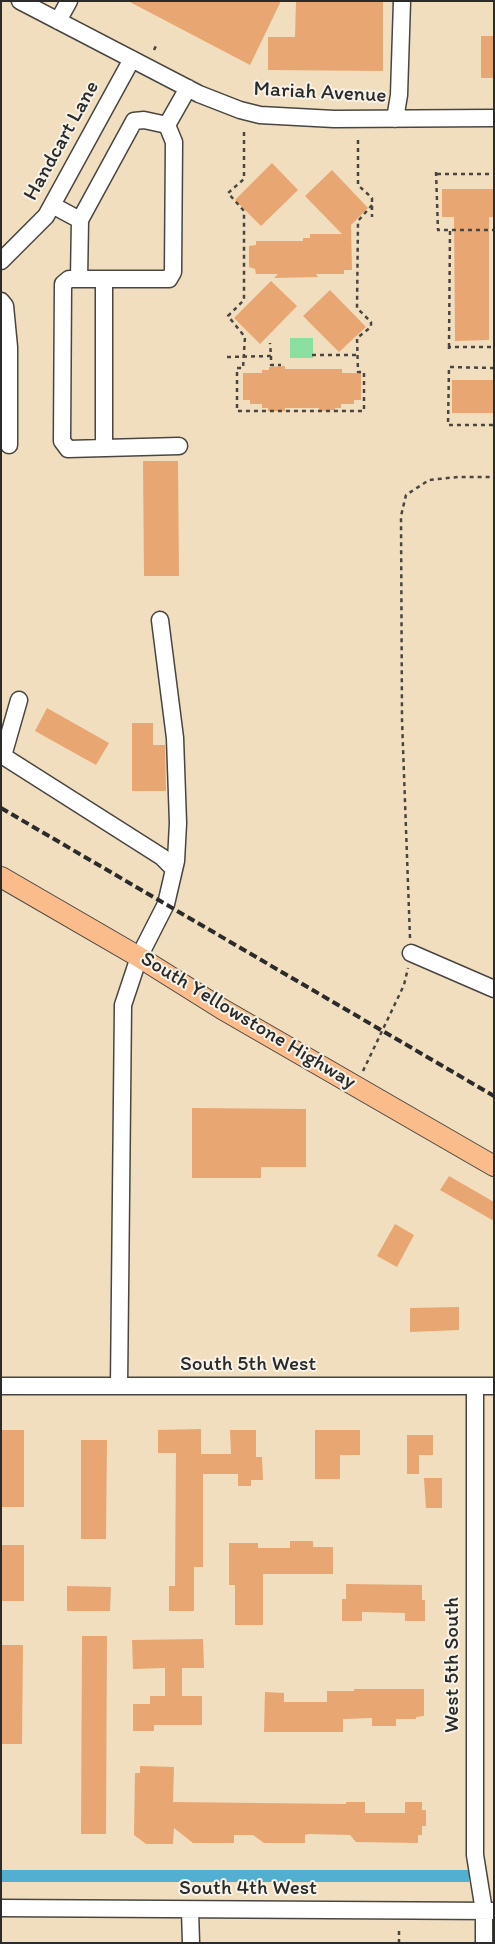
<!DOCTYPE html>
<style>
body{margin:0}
#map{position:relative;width:495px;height:1944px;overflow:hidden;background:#f1debf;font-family:Itim,sans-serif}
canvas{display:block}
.frame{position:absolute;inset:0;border:2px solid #2b2b2b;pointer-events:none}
</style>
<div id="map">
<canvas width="495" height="1944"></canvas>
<div class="frame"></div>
</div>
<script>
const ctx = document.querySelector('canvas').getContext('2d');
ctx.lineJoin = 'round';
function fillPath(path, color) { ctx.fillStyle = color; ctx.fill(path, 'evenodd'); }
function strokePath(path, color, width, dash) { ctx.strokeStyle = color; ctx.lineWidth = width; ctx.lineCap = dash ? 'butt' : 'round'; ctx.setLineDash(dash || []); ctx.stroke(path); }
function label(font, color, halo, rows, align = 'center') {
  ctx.font = font + ' Itim,sans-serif'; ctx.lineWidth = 4; ctx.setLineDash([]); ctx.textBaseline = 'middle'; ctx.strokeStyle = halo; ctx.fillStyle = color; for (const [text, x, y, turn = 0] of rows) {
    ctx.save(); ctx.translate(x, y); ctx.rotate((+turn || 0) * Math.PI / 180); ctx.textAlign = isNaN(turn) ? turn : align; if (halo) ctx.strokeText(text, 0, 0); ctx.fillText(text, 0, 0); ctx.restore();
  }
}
fillPath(new Path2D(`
 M290,338H313V358H290Z`), '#8bdfa1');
fillPath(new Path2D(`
 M1,1870H469V1882H1Z`), '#53afd1');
fillPath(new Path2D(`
 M128,1H281L250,65Z
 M296,1H383V71L268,70V37H295Z
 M481,36H494V78H481Z
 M272,163L298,190L261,226L235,200Z
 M332,170L368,208L351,225L352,270H344V274H316L318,277L274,278L278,274H256L255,269L249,267V246L256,245V241H303V238H310V234H342L305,196Z
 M442,189H494V217H489V340L455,341L454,217H442Z
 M271,281L297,306L260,344L234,318Z
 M330,290L366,327L339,352L303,316Z
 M285,366V369H342V373H361V400H354V404H341V408H335V410L319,411V408H285V411H268V408H262V404H250V400H243V373H262V370H269V367Z
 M452,380H494V413H452Z
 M143,461H178L179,576H144Z
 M47,708L109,743L96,765L35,731Z
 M132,723H153V745H165L166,791H132Z
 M192,1108L306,1109V1167H261V1178H192Z
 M449,1176L494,1202V1221L440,1190Z
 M395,1224L414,1235L397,1267L377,1256Z
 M459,1307V1330L410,1332V1308Z
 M201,1429V1454H231L230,1430H256V1457H262L263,1480H251V1486H238V1474H203V1567H194V1611H169V1586H175L176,1453H158V1430Z
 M1,1430H24V1507H1Z
 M315,1430H360V1455H340V1479H315Z
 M407,1435H433V1455H419V1474H407Z
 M81,1440H107L106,1539H81Z
 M424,1478H442V1508H426Z
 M290,1541H313V1547H333V1574H263V1625H235V1585H229V1543H258V1548H290Z
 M1,1545H24V1601H1Z
 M346,1584L422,1585V1600H425V1621H405V1613L362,1612V1621H342V1599H346Z
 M67,1586L111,1587L110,1611H67Z
 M82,1636H107L106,1834H81Z
 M203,1639L204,1668H182V1696H202V1725H154V1731H133V1704H150V1696H165V1668L133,1669L132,1640Z
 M1,1645H23L22,1744H1Z
 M354,1689H424V1716L416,1717V1719H396V1726H372V1718L343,1719V1732H264L265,1692L284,1693V1702H327V1691H354Z
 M140,1766L174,1767L173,1802L346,1804V1802H365V1813H405V1802H422V1810H426V1826H422V1835H418V1843L356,1842L350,1835L309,1834L305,1835V1843H264L253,1835H234V1843H193L174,1828L173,1844H146L134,1835L135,1773H140Z`), '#e8a673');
const minor = new Path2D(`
 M20,1L199,94L240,110L260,115L334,119L494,118
 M58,21L69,1
 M395,119L399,95L402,1
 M52,205L80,220
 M1,261L46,216L132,59
 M79,279L80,220L134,121L144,120L167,125
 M1,301L5,306L9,347V445
 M179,446L68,449L62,441L63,284L69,279H169L173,272L174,142L167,125L188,88
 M104,448V279
 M19,700L3,756L162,857L174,869
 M411,953L494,989
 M1,1386H494
 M119,1386L123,1005L139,957L166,904L176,861L178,823L175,738L160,620
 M475,1386V1855L484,1911V1943
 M1,1908L494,1911
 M190,1910L191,1943`);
const major = new Path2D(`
 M1,877L139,957L222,1009L494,1166`);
strokePath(minor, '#494641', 19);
strokePath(major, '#494641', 22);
strokePath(new Path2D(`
 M154,50L157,44
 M244,132V179L228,193L244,211V300L228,316L245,337L243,368H237V411H364V372H358L357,338L371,327V322L357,308L358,221L372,205
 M358,140V185L372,198V217
 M436,172L438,230H494
 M437,174H494
 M449,347L450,230
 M449,349V347H494
 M312,355H360
 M271,356V365H281
 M227,357L271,356L270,343
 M494,368L449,367L448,425H494
 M410,938L402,720L401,516L406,495L429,480L458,477H494
 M363,1071L404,985L408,968
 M399,1943V1929`), '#494641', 2.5, [4, 4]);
strokePath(minor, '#fff', 16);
strokePath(major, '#fabc8b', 20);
strokePath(new Path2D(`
 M1,808L494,1096`), '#2b2b2b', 4, [8, 4]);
label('21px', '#2b2b2b', '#f7f3e8', [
 ["Mariah Avenue",320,93,3],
 ["Handcart Lane",62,141,-61],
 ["South Yellowstone Highway",248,1021,31],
 ["South 5th West",248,1365],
 ["West 5th South",453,1665,-90],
 ["South 4th West",248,1889]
]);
</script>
